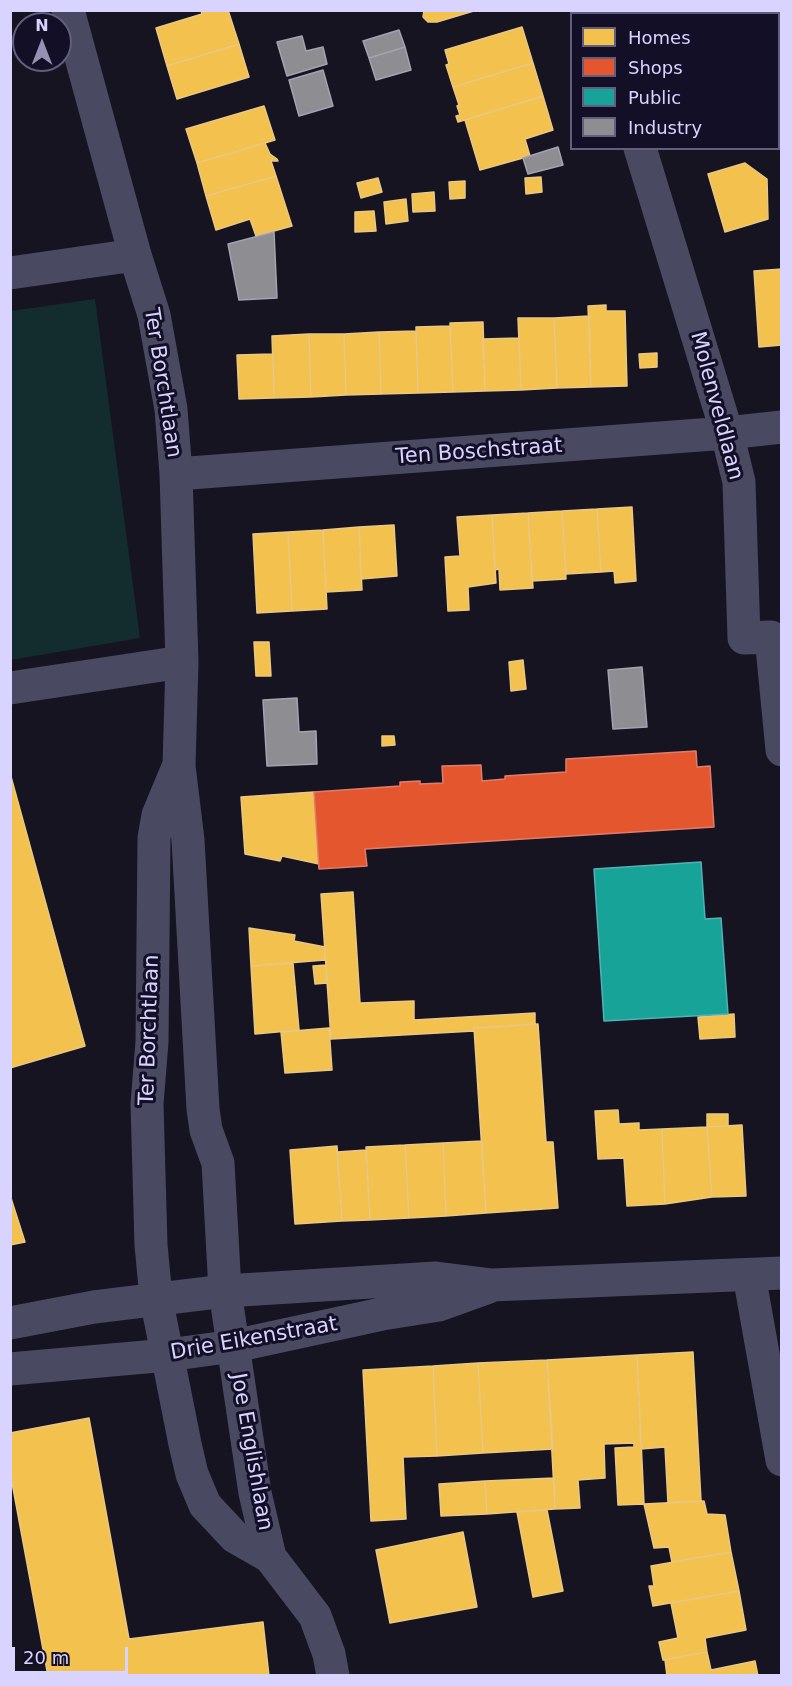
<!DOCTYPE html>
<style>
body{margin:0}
#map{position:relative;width:792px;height:1686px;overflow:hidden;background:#161421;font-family:"DejaVu Sans",sans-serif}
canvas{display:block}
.frame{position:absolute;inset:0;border:12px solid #d9d4ff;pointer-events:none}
.legend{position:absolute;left:570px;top:12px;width:210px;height:138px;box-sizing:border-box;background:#130f26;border:2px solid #625e7d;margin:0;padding:8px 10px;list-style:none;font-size:18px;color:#d9d4ff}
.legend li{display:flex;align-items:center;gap:12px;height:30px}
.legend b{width:30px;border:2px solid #625e7d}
.north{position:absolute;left:12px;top:12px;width:60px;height:60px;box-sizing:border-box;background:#130f26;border:2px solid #625e7d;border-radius:50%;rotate:0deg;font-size:16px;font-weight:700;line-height:24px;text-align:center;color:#d9d4ff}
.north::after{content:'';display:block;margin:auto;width:21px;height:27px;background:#9591b1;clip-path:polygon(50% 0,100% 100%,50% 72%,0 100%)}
.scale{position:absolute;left:12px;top:1647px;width:116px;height:27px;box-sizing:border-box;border:3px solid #d9d4ff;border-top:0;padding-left:8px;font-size:18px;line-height:21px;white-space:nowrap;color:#d9d4ff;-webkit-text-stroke:4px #130f26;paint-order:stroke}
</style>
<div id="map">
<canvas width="792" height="1686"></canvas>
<div class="frame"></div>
<ul class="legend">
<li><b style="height:16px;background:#f2c14e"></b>Homes</li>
<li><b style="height:16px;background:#e4572e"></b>Shops</li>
<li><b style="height:16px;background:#17a398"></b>Public</li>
<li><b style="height:16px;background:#8d8d92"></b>Industry</li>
</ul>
<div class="north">N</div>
<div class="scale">20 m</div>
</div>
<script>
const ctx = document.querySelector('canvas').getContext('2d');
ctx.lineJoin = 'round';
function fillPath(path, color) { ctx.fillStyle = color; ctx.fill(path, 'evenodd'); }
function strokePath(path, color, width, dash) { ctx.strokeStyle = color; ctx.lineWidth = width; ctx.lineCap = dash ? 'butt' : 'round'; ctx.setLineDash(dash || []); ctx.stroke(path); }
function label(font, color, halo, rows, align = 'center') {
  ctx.font = font + ' "DejaVu Sans",sans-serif'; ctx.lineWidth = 6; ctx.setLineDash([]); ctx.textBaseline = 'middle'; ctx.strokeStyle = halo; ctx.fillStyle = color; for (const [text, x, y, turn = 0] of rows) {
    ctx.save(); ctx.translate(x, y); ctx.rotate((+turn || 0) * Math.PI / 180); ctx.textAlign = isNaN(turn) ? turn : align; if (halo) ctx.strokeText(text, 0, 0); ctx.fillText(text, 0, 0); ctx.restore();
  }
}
fillPath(new Path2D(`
 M95,299L140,638L11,660V311Z`), '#132c2d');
const homes = new Path2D(`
 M201,10H228L239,44L167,66L156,28L202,14Z
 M424,10H477L437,22H428L423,17Z
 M659,10H740L741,13L660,14Z
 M522,27L533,63L453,87L446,65L449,64L445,50Z
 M239,44L249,77L177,99L167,66Z
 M533,63L543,96L458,122L456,116L460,115L457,106L459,105L453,87Z
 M543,96L553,130L525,139L530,156L480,170L465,120Z
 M264,106L275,140L197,163L186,129Z
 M265,143L270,154L277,159L278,161H271L276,176L206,196L197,163Z
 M745,163L767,179L768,219L725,232L708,174Z
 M276,176L292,226L256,236L250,219L216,230L206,196Z
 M541,177L542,192L526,194L525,178Z
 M378,178L382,192L361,198L357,183Z
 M465,181V198L450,199L449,182Z
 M434,192L435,211L413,212L412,194Z
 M406,199L408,221L386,224L384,202Z
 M374,211L376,231L355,232V212Z
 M782,269V345L759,347L754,271Z
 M606,305V311H625L627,386L591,387L588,306Z
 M589,316L591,387L557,388L554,318Z
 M518,318H554L557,388L521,390Z
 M483,322L485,391L453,392L450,323Z
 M450,326L453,392L418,393L416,327Z
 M416,331L418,393L381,394L379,332Z
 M379,332L381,394L346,395L344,334Z
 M309,334H344L346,395L311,397Z
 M309,334L311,397L274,398L272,336Z
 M519,338L521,390L485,391L483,339Z
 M657,353V367L640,368L639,354Z
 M273,354L274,398L239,399L237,355Z
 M632,507L636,581L615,583L614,571L601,572L597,509Z
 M597,509L601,572L566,574L562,511Z
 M562,511L566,579L532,581L528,513Z
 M528,513L533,588L500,590L499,569L495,570L492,515Z
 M492,515L496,583L468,587L469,610L448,611L445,557L460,556L457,517Z
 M394,525L397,576L361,579L359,527Z
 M359,527L362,590L326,592L323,530Z
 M323,530L327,609L292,611L288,532Z
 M288,532L292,611L257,613L253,534Z
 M254,642H269L271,676H256Z
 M523,660L526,689L511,691L509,662Z
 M382,736H394L395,745L382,746Z
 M10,773L85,1046L10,1068Z
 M314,792L319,864L282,856L280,861L245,854L241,797Z
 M353,892L360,1003L414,1001V1020L535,1013V1024L474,1028V1031L331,1039L321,894Z
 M249,928L295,935L294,941L325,947V960L251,966Z
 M293,963L299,1030L255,1034L251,966Z
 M326,965L327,983L315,984L313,966Z
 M734,1014L735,1037L700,1039L698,1017Z
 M538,1024L546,1142H553L558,1208L486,1213L474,1028Z
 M329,1028L332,1070L285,1073L281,1032Z
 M618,1110L619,1124L639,1123V1130L662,1129L665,1204L627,1206L624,1158L598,1159L595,1111Z
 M707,1114H728V1126L707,1127Z
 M742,1125L746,1196L712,1197L707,1127Z
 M707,1127L712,1197L665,1204L662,1129Z
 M482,1141L486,1213L446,1216L443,1143Z
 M443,1143L446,1216L409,1218L405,1145Z
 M405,1145L409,1218L370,1220L366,1147Z
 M337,1146L342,1221L295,1224L290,1150Z
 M366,1150L370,1220L342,1221L337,1152Z
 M10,1195L25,1242L10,1245Z
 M693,1352L701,1501L668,1503L665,1447L641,1449L637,1355Z
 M637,1355L644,1504L618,1505L615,1448L634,1447V1443L604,1444L605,1478L578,1480L580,1508L555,1509L547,1360Z
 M547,1360L553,1449L483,1453L478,1363Z
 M478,1363L483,1453L437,1456L433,1366Z
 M433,1366L437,1456L403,1457L406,1519L371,1521L363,1370Z
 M89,1418L129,1639L263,1622L269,1676H48L10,1472V1433Z
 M554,1478L555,1509L487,1514L485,1481Z
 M485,1481L487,1514L441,1516L439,1484Z
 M704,1501L707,1514L725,1515L731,1552L672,1562L669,1547L654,1548L644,1504Z
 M547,1510L563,1591L533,1597L517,1512Z
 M463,1532L477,1607L390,1623L376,1550Z
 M731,1552L739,1591L653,1606L649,1586H654L651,1566Z
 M739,1591L746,1630L705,1638L707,1652L663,1660L659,1642L678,1638L671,1603Z
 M707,1652L711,1670L755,1661L758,1676H667L665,1660Z`);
fillPath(homes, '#f2c14e');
strokePath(homes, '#eac783', 1.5);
const shops = new Path2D(`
 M696,751L697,767L710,766L714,827L365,849L367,866L319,869L314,792L400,786V782L420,781V784L443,783L442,766L481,765L482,781L505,779V776L566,772V759Z`);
fillPath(shops, '#e4572e');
strokePath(shops, '#e17c6d', 1.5);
const public = new Path2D(`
 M701,862L705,919L721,918L728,1014L604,1021L594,869Z`);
fillPath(public, '#17a398');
strokePath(public, '#51b2b7', 1.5);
const industry = new Path2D(`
 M399,30L405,47L369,58L363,41Z
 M302,36L306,51L323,47L327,64L287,76L277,42Z
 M405,47L411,70L376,80L369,58Z
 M323,70L333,106L299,116L289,80Z
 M558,147L563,165L528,174L523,158Z
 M274,232L277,298L239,300L228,244Z
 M642,667L647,727L613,729L608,670Z
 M297,698L299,732L316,731L317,764L267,766L263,700Z`);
fillPath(industry, '#8d8d92');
strokePath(industry, '#a4a2b3', 1.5);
strokePath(new Path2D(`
 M68,10L135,255L154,315L171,409L176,474L182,662L179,766L188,840L203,1109L206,1130L218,1163L225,1291L255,1493L270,1557
 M598,10L599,14
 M640,148L727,433L739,482L744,638L771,637L782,750
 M10,273L135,255
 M176,474L727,433L782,427
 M10,688L182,662
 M178,767L158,815L154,838L152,1042L147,1104L151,1245L156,1298L185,1444L192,1474L205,1505L235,1537L270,1557L315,1616L329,1654L333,1676
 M749,1275L782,1460`), '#4a4962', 33);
strokePath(new Path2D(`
 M10,1323L94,1307L225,1291L436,1278L492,1285L782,1273
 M10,1369L168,1355L234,1346L382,1314L439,1305L489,1287`), '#4a4962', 33);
label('21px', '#d9d4ff', '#130f26', [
 ["Ter Borchtlaan",162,383,81],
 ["Molenveldlaan",716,406,75],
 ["Ten Boschstraat",479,452,-4],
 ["Ter Borchtlaan",150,1030,-88],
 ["Drie Eikenstraat",254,1339,-10],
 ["Joe Englishlaan",251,1452,80]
]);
</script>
